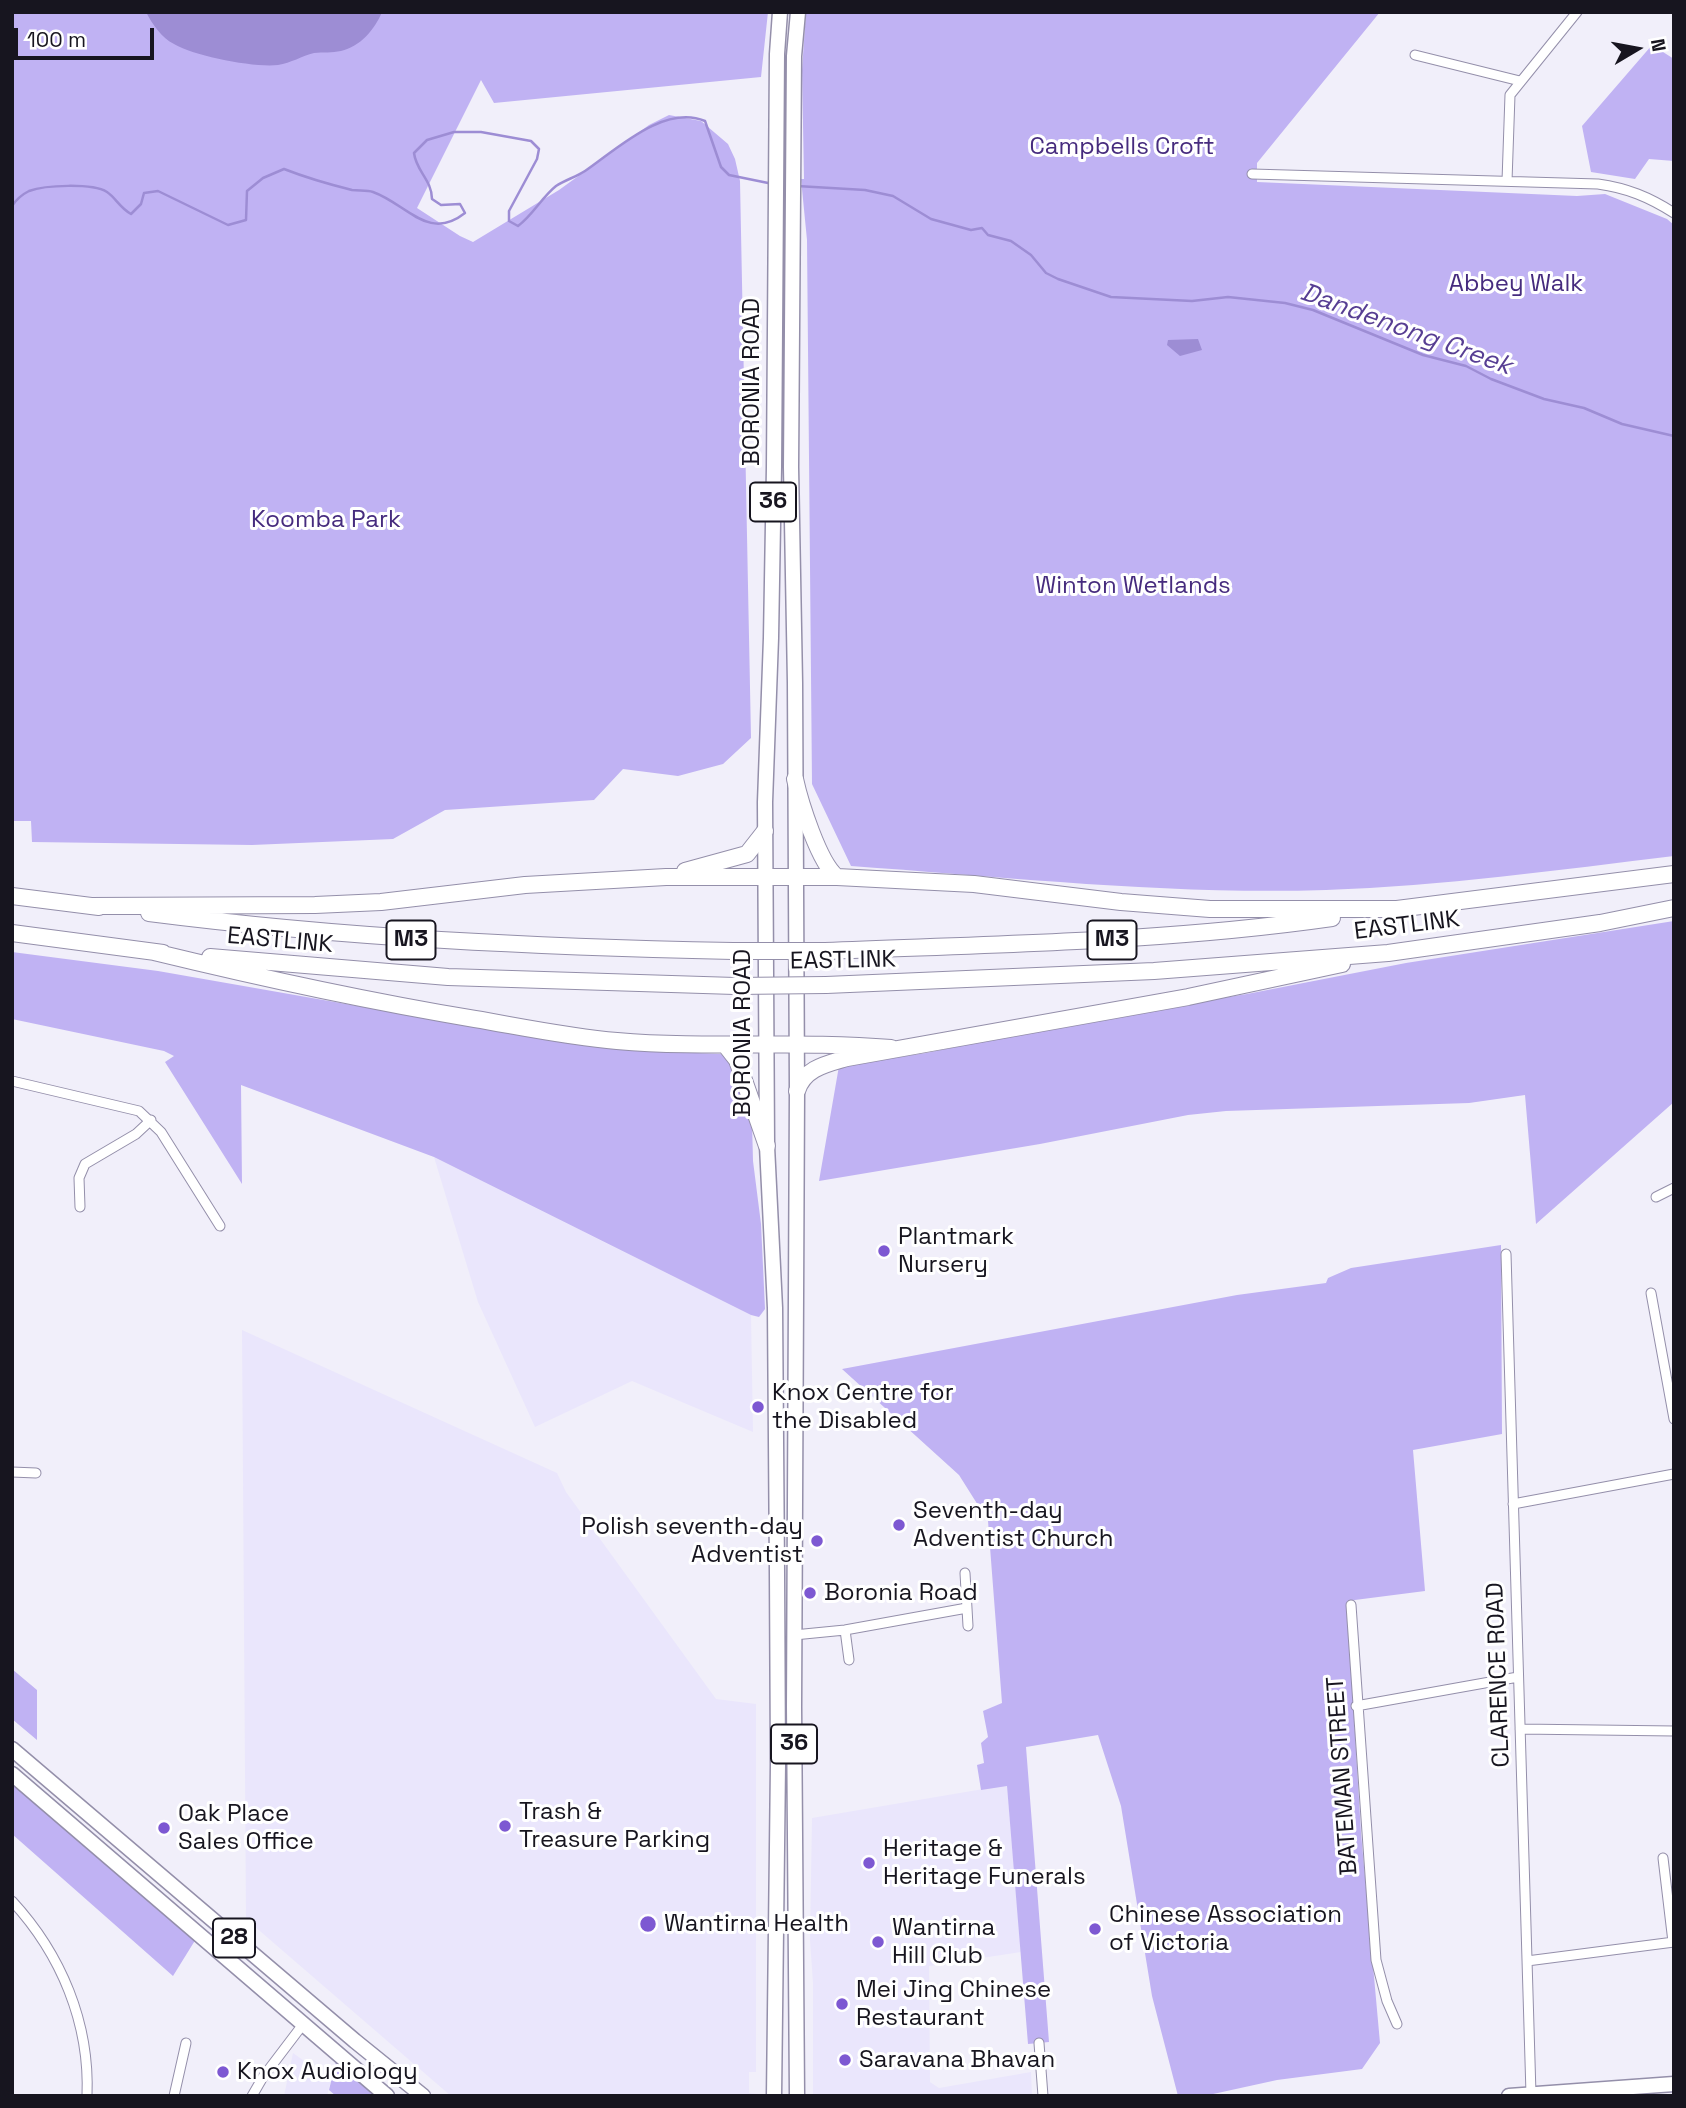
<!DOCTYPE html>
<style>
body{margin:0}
#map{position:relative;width:1686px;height:2108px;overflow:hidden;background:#f1effa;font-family:"Space Grotesk",sans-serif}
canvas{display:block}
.frame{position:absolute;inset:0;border:14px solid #17151f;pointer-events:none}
.north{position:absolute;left:1602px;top:14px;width:70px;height:70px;-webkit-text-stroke:5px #fff;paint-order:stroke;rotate:80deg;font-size:19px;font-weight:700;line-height:28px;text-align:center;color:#17151f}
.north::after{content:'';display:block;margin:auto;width:24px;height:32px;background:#17151f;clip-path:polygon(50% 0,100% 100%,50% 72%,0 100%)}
.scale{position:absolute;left:14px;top:28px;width:140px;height:32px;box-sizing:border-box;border:4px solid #17151f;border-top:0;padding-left:9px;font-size:21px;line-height:24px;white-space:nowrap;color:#17151f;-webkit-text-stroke:5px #fff;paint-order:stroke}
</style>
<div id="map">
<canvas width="1686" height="2108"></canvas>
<div class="frame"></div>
<div class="north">N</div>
<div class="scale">100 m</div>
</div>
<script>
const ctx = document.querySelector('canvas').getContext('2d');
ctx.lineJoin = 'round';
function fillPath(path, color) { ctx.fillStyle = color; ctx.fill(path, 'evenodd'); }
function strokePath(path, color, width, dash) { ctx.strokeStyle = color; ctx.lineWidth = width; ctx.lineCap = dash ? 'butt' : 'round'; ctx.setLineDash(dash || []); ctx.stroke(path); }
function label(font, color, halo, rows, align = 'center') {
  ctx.font = font + ' "Space Grotesk",sans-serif'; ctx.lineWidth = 6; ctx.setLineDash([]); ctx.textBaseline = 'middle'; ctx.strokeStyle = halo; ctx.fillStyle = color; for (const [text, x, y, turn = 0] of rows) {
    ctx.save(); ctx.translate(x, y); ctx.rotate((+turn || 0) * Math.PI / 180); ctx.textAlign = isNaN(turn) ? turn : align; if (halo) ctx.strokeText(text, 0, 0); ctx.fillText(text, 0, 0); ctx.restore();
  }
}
fillPath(new Path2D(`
 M434,1157L751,1315L753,1432L632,1381L535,1427L478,1302Z
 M242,1330L557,1473L566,1492L716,1699L756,1704V2072H749V2093L758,2094V2096H451L246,1919Z
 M1007,1785L1021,1952L929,1966L930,2082L939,2088L1031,2072L1032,2096H813V1983L810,1940L812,1818Z
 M293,2053L331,2080L327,2096H284Z`), '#eae6fc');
fillPath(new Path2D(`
 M12,12H768L761,77L494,103L481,80L417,208L460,236L473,242L559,190L649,125L669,115L701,121L728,144L735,159L740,181L751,738L723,764L678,776L623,769L594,800L445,810L393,839L252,845L32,842L31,821H12Z
 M806,12H1380L1257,163V182L1577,196L1605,194L1667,219L1674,225V856C1558,870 1443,886 1326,890C1168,895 1008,877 851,866L812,784L807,240L801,179H804L802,70Z
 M1652,45L1674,59V161L1649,159L1635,179L1591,172L1582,126Z
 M1674,921V1102L1536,1224L1525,1095L1469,1103L1226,1111L1188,1115L1040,1144L819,1181L839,1066L926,1053L1092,1019L1247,994L1406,963Z
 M12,952L158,971L540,1038L649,1051L721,1054L731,1063L752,1122L753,1161L761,1224L765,1309L759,1317L751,1315L434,1157L241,1085L242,1184L165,1062L174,1056L164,1051L12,1019Z
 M1501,1245L1502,1434L1413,1450L1425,1591L1347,1601L1361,1833L1380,2043L1362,2069L1277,2080L1204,2096H1178L1152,1996L1121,1806L1098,1735L1026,1747L1049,2042L1028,2044L1007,1786L981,1790L977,1765L984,1763L981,1743L988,1737L983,1711L1002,1703L988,1521L959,1475L842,1369L1237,1295L1326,1283L1328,1278L1351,1268Z
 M12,1669L37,1690V1740L12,1719Z
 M12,1774L199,1934L173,1976L12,1834Z
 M338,2053L387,2096H336L329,2090Z`), '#c0b2f3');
fillPath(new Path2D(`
 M146,12H382C375,29 360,47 341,51C332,53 323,52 314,53C302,56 291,63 278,65C255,68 194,56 174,44C162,38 152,24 146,12Z
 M1198,339L1202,350L1180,356L1167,345L1168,340Z`), '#9d8dd4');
strokePath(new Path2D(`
 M797,186L865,190L893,196L931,219L971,230L982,228L988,235L1011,241L1031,255L1046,273L1058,279L1111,297L1192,301L1228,297L1285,303L1313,310L1423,355L1466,366L1491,379L1544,399L1584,408L1622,424L1674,436
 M12,206C16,200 23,194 29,191C45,185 92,183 107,192C116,198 119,207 131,214L141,204L144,193L158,191L228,225L246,220L247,191L263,178L284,169C307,178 328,184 352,190C359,191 367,190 373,192C407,204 428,242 465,213L460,204L441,205L432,199C432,180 416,171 414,153L427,140L454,132H481L531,141L539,149L537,159L509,211V221L518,226C533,215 542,197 556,186C565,180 576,177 585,171C617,149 664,104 705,121L721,167L729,175L773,184`), '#9d8dd4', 2.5);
const minor = new Path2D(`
 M1415,55L1520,81
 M1252,174L1598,184C1627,188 1649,197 1674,213
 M1507,181L1510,95L1577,12
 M12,1081L139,1111L161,1132L220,1226
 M1656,1197L1674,1188
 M80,1207L79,1178L85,1164L136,1134L151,1120
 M1506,1254L1531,2094
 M1651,1293L1674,1419
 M12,1472L36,1473
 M1513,1504L1674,1474
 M965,1573L968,1626
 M1351,1605L1376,1960L1387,2001L1397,2024
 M845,1630L849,1660
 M794,1635L845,1630L967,1608
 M1356,1706L1518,1677
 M1520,1729L1674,1731
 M1663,1858L1673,1942
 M12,1901C61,1954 90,2023 87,2096
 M1527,1961L1674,1942
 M1039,2043L1043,2096
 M174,2096L186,2043
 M252,2096L263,2077L304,2023`);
const primary = new Path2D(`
 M12,1749L355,2041L423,2096
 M12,1774L387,2096
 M774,2096L778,1764L777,1573L775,1308L767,1146L765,802L771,638L774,467L777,54L780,12
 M797,2096L794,1706L797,1091L795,683L791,467L794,56L798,12
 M1509,2096L1674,2084`);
const motorway = new Path2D(`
 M795,779C800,802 819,863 837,877
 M685,871L747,854L765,831
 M12,896L99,907
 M90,906L315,905L381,902L525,885L666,877H837L974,884L1121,902L1210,909H1398
 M1389,910L1674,874
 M149,913C344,938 537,947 733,951
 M12,933L163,953
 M825,951C994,944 1164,942 1332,918
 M154,952C261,978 367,1001 475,1019C522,1027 569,1037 617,1041C708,1049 800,1040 891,1048
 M210,957L448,977L735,986
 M826,985L1154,971L1388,953L1600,923L1674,908
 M726,1046L737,1060L767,1146
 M797,1091C804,1068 827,1064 847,1058L1188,997L1342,964`);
strokePath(minor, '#948faa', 11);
strokePath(primary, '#948faa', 17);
strokePath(motorway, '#948faa', 18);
strokePath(minor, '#fff', 9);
strokePath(primary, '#fff', 14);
strokePath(motorway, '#fff', 16);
const motorwayBridge = new Path2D(`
 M733,951H825
 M735,986L826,985`);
strokePath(motorwayBridge, '#948faa', 18, []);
strokePath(motorwayBridge, '#fff', 16);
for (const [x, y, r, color] of [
 [884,1251,7,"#7d58d2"],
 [758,1407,7,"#7d58d2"],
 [899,1525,7,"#7d58d2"],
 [817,1541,7,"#7d58d2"],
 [810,1593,7,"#7d58d2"],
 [505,1826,7,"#7d58d2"],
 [164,1828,7,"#7d58d2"],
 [869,1863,7,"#7d58d2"],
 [648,1924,9,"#7d58d2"],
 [1095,1929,7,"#7d58d2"],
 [878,1942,7,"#7d58d2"],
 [842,2004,7,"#7d58d2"],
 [845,2060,7,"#7d58d2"],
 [223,2072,7,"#7d58d2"]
]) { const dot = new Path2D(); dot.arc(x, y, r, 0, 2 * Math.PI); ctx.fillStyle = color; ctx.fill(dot); strokePath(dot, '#fff', 2.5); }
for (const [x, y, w] of [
 [773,502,46],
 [411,940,49],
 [1112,940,49],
 [794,1744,46],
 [234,1938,42]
]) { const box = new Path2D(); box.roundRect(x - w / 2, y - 19.5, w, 39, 5); ctx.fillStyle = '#fff'; ctx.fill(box); strokePath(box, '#17151f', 2); }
label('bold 23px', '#17151f', null, [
 ["36",773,502],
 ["M3",411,940],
 ["M3",1112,940],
 ["36",794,1744],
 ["28",234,1938]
]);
label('24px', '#462b7e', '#fff', [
 ["Campbells Croft",1122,147],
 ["Abbey Walk",1516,284],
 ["Koomba Park",326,520],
 ["Winton Wetlands",1133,586]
]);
label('24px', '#17151f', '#fff', [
 ["BORONIA ROAD",752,382,-90],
 ["EASTLINK",1407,926,-7],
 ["EASTLINK",280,941,5],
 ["EASTLINK",843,961,-1],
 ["BORONIA ROAD",743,1033,-90],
 ["CLARENCE ROAD",1499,1675,-92],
 ["BATEMAN STREET",1343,1776,-94]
]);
label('24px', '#17151f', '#fff', [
 ["Plantmark",898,1237],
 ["Nursery",898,1265],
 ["Knox Centre for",772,1393],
 ["the Disabled",772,1421],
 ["Seventh-day",913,1511],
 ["Adventist Church",913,1539],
 ["Polish seventh-day",803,1527,"right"],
 ["Adventist",803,1555,"right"],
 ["Boronia Road",824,1593],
 ["Trash &",519,1812],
 ["Treasure Parking",519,1840],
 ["Oak Place",178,1814],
 ["Sales Office",178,1842],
 ["Heritage &",883,1849],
 ["Heritage Funerals",883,1877],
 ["Chinese Association",1109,1915],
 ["of Victoria",1109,1943],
 ["Wantirna Health",664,1924],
 ["Wantirna",892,1928],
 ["Hill Club",892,1956],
 ["Mei Jing Chinese",856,1990],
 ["Restaurant",856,2018],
 ["Saravana Bhavan",859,2060],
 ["Knox Audiology",237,2072]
], 'left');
label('italic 26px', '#573e93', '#fff', [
 ["Dandenong Creek",1406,330,20]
]);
</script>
